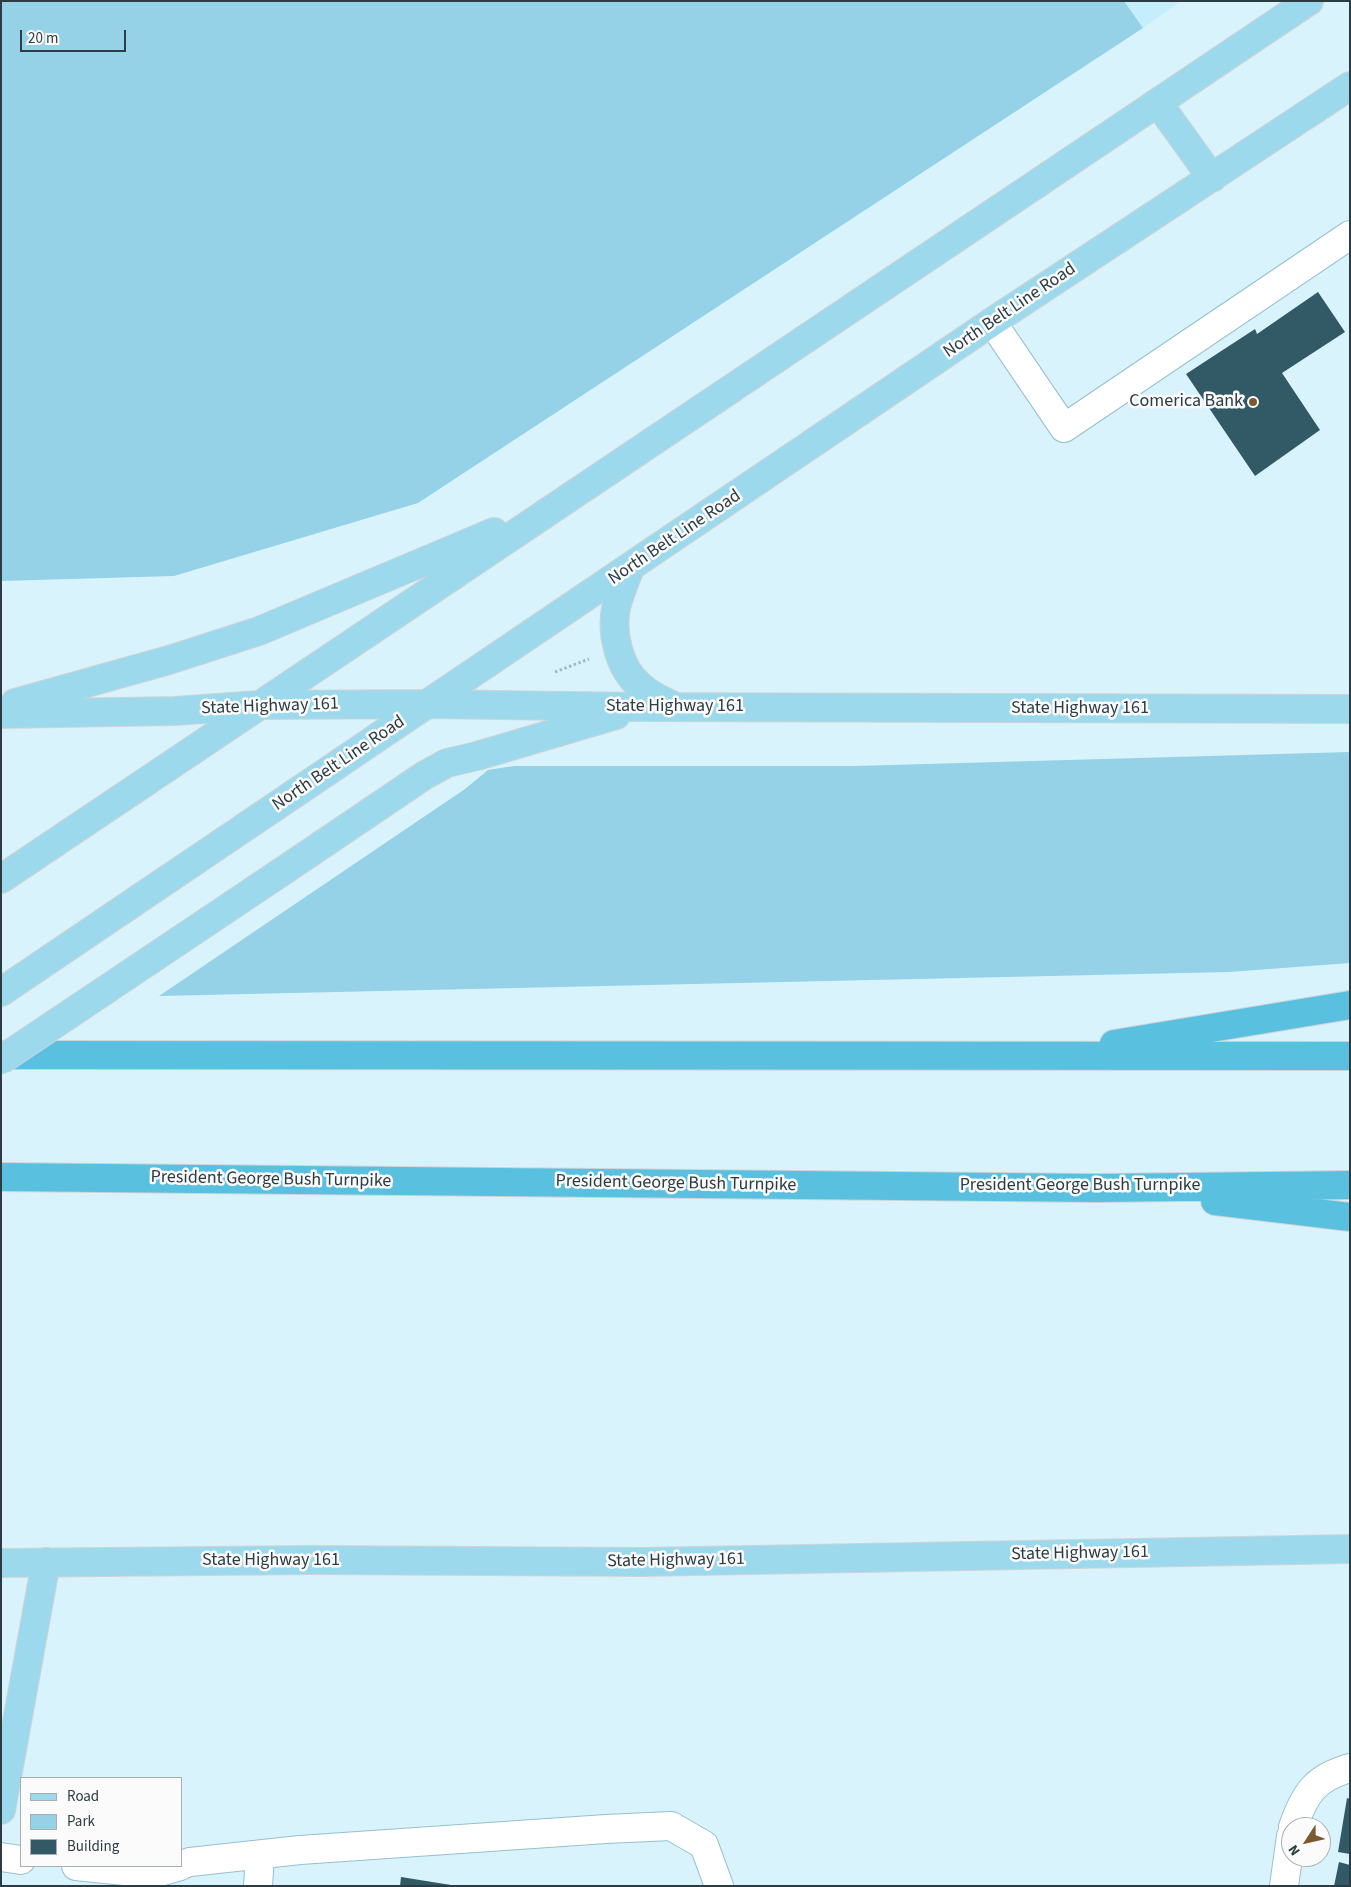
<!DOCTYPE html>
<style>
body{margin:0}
#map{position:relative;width:1351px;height:1887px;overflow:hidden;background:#d9f3fc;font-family:"Source Sans 3",sans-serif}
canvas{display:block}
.frame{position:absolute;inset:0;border:2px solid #2b3c42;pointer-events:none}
.legend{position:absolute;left:20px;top:1777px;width:162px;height:90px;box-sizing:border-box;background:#fbfbfb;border:1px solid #a8afb1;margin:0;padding:6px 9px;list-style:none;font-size:15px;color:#2b3c42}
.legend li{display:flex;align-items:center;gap:10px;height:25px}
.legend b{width:25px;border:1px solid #a8afb1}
.north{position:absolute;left:1281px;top:1817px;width:50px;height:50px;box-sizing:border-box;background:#fbfbfb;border:1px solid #a8afb1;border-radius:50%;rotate:235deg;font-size:14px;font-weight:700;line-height:20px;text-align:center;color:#2b3c42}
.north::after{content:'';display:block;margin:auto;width:18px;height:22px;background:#7b5a31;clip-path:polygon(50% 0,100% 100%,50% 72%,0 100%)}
.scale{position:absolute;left:20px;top:30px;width:106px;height:22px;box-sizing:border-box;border:2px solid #2b3c42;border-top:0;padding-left:6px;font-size:15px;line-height:18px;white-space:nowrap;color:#2b3c42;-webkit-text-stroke:4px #fbfbfb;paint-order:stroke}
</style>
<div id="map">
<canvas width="1351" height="1887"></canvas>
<div class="frame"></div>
<ul class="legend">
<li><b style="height:6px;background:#9cd9ec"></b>Road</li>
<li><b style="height:14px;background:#95d2e7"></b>Park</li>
<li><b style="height:14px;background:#325966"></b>Building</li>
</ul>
<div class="north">N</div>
<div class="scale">20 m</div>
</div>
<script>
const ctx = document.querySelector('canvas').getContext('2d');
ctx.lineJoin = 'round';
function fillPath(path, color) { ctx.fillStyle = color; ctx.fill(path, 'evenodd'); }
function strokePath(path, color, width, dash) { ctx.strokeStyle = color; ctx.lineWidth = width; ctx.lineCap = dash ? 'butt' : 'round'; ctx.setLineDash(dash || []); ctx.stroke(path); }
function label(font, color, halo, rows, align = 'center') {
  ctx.font = font + ' "Source Sans 3",sans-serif'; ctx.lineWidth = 5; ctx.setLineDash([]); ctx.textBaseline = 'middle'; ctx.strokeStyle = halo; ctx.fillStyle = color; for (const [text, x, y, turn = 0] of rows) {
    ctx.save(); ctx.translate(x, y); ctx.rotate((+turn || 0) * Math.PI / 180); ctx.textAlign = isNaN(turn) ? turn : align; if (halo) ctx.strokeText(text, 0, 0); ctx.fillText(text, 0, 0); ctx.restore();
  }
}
fillPath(new Path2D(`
 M1124,1H1181L1143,28Z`), '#c5eefc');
fillPath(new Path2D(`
 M1,1H1124L1143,28L418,503L174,576L1,581Z
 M1350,752V963L1229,972L159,996L465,789L488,770L514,766H856Z`), '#95d2e7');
fillPath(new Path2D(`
 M1318,292L1345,332L1282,373L1320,430L1255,476L1186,374L1255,329L1257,334Z
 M1347,1798L1350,1799V1854L1338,1852Z
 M1339,1862L1350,1865V1886H1334Z
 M401,1877L451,1885V1886H400Z`), '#325966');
const minor = new Path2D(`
 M992,322L1064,428L1350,235
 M1293,1827C1305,1793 1315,1778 1350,1768
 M1,1857L21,1860
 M181,1865L190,1862L300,1850L606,1829L671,1826L704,1845L719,1886
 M76,1866L153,1874L180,1866
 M258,1886L260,1855
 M1284,1886L1291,1836`);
const major = new Path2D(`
 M1158,103L1212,178
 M630,568C625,581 619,595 616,608C611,633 619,667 638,684C648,694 661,700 674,706
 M15,703L169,660L259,631L494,532
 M1,714L175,711L259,705L427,704L642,707L1350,709
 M274,877L425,775L447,763L477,756L616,715
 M1,879L1309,1
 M1,992L992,322L1350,86
 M1,1563L313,1560L641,1562L1350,1549
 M1,1810L46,1562`);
const highway = new Path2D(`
 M1114,1044L1350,1005
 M1,1055L1350,1056
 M1,1177L1097,1188L1350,1185
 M1215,1201L1350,1217`);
strokePath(minor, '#96c0ce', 30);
strokePath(major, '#d0d4d5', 30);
strokePath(highway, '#d0d4d5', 30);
strokePath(new Path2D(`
 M555,672L589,659`), '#a2b9c1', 3, [2.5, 2.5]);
strokePath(minor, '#fff', 28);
strokePath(major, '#9cd9ec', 28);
strokePath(highway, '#5ac0e0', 28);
const majorBridge = new Path2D(`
 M1,1060L274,877`);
strokePath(majorBridge, '#d0d4d5', 30, []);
strokePath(majorBridge, '#9cd9ec', 28);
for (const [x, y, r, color] of [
 [1253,402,5,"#7b5a31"]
]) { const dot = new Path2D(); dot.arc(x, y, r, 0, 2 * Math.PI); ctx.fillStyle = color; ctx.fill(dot); strokePath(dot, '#fbfbfb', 2); }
label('18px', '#2b3c42', '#fbfbfb', [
 ["North Belt Line Road",1010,311,-34],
 ["North Belt Line Road",675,538,-34],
 ["State Highway 161",270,707,-2],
 ["State Highway 161",675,707],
 ["State Highway 161",1080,709],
 ["North Belt Line Road",339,764,-34],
 ["President George Bush Turnpike",271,1180,1],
 ["President George Bush Turnpike",676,1184,1],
 ["President George Bush Turnpike",1080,1186],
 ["State Highway 161",1080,1554,-1],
 ["State Highway 161",271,1561],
 ["State Highway 161",676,1561,-1]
]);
label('18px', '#2b3c42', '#fbfbfb', [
 ["Comerica Bank",1243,402]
], 'right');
</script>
